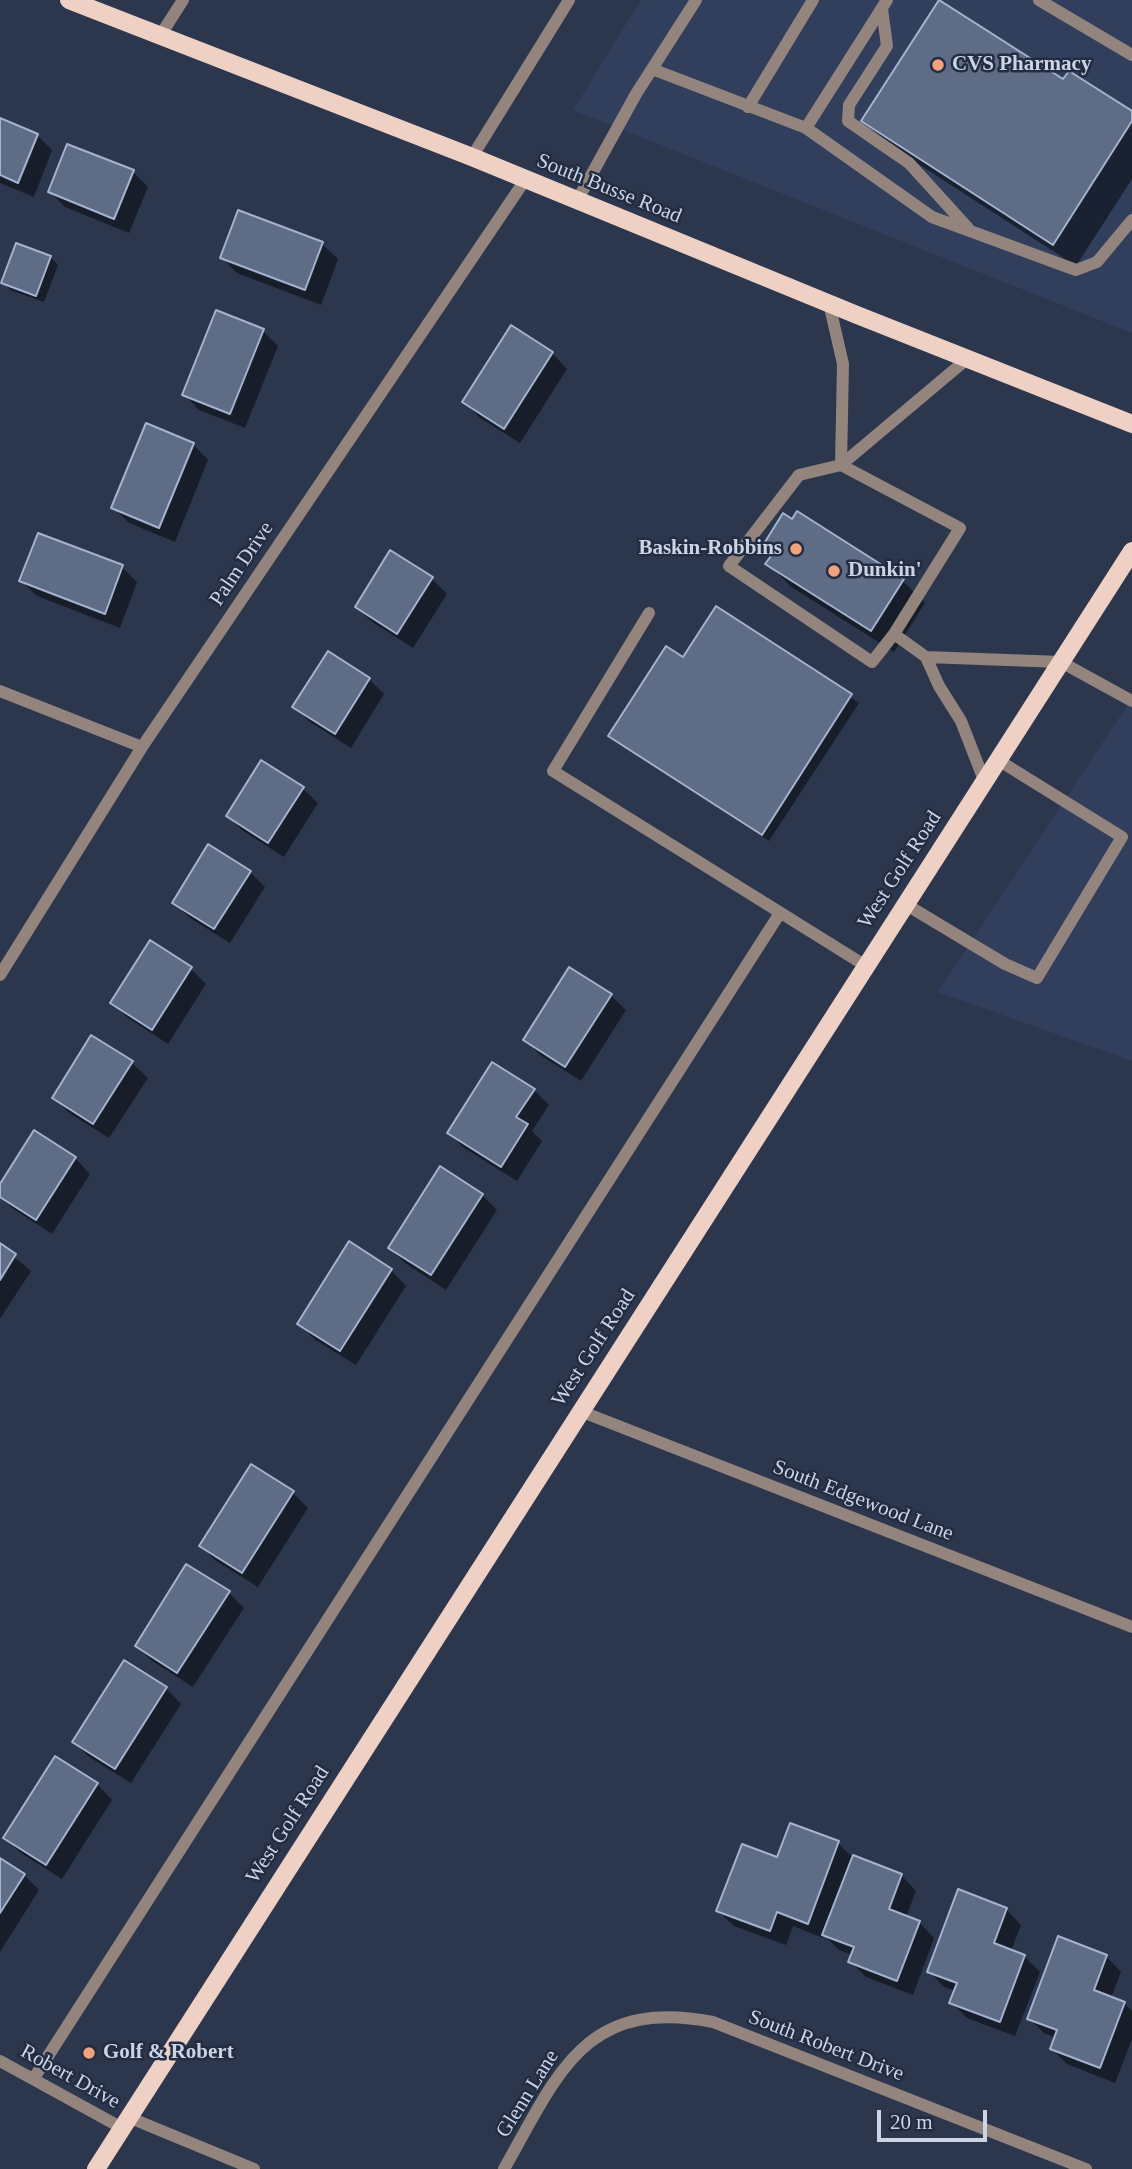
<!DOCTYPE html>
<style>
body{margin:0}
#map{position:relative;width:1132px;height:2169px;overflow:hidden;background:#2c374e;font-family:"Times New Roman",serif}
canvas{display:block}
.scale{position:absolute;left:877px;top:2110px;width:110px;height:32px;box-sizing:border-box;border:4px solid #ccd4e3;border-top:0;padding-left:9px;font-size:21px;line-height:24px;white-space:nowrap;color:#ccd4e3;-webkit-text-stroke:5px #222d43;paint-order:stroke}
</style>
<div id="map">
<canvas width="1132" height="2169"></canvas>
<div class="scale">20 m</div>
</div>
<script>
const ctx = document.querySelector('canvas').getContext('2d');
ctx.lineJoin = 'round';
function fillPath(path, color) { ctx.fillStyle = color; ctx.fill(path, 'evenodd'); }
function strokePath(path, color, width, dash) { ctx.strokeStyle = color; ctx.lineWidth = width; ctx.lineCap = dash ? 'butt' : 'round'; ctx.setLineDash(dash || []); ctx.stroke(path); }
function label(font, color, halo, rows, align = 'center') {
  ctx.font = font + ' "Times New Roman",serif'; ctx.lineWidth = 5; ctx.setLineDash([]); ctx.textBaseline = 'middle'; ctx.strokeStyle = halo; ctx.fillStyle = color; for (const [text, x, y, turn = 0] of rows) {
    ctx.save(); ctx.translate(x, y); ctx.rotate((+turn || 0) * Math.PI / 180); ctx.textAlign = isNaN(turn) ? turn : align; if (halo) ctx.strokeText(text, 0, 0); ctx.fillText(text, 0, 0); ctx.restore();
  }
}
fillPath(new Path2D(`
 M641,0H1132V333L573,110Z
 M1132,698V1061L938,992Z`), '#313f5d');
fillPath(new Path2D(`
 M1064,82L1132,114V179L1076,266L886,143L863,120Z
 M0,120L37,135L52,150L34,197L0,183Z
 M133,172L148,187L129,233L65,207L50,192Z
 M322,244L338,259L321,305L237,273L222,258Z
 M50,257L58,265L44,302L10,290L3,282Z
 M263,331L278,346L245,428L199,410L184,394Z
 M552,353L567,369L520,443L480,418L464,402Z
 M193,444L208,460L175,542L129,523L114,508Z
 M762,549L902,580L925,603L894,652L790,586L768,563L771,558Z
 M122,567L137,582L120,628L37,596L21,581Z
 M432,579L447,594L413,648L372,622L357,607Z
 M716,608L859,703L769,841L610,736L683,660Z
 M369,679L384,694L351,748L310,722L295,707Z
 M302,788L318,803L284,857L243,831L228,816Z
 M250,872L265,887L230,943L190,918L174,903Z
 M191,969L206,984L168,1044L128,1018L112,1003Z
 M610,995L626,1010L581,1081L540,1055L525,1039Z
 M91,1037L132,1063L148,1078L109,1138L69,1113L54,1097Z
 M534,1090L549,1105L532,1131L542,1141L517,1181L464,1148L449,1133Z
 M75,1158L90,1174L52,1234L12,1208L0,1197V1187Z
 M482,1195L497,1210L446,1290L405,1263L390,1248Z
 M0,1245L31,1271L0,1319Z
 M391,1270L406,1286L356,1365L314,1339L299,1323Z
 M252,1467L293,1493L308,1508L258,1587L216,1561L201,1546Z
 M229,1593L244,1608L193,1687L152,1661L137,1646Z
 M166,1688L181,1704L131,1783L89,1757L74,1742Z
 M97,1784L112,1800L62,1879L21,1853L5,1838Z
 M838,1843L852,1857L901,1875L916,1891L906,1917L919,1922L934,1938L913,1995L866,1977L850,1961L853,1955L839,1950L824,1935L823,1938L793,1926L786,1945L734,1926L718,1911L778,1860Z
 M0,1860L24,1875L39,1890L0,1952Z
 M1006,1909L1021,1925L1011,1951L1024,1956L1040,1972L1015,2036L967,2018L951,2002L956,1991L944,1987L929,1971Z
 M1106,1956L1121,1972L1111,1998L1124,2003L1132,2011V2039L1115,2083L1067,2064L1052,2049L1056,2038L1044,2033L1029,2018Z`), '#0007');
const building = new Path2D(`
 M939,0L1063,79L1069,71L1132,111V121L1053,245L861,121Z
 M0,118L38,134L18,183L0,175Z
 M67,144L134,170L114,219L48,192Z
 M238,210L323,242L305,290L220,258Z
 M16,243L51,256L36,296L1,283Z
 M216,310L264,329L230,414L182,395Z
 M511,325L553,352L504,429L462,402Z
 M146,423L194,443L159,528L111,508Z
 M797,511L904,579L871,631L765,564L771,556L760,550L783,513L792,519Z
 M38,533L123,565L105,614L19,581Z
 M390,550L433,577L397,634L355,607Z
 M716,606L852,694L762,835L608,736L666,646L683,657Z
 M328,651L370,678L335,734L292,707Z
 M261,760L304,787L268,843L226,816Z
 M208,844L251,871L214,929L172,903Z
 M150,940L192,967L152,1030L110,1003Z
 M569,967L612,994L565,1067L523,1040Z
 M91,1035L133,1061L93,1124L52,1098Z
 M492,1062L535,1089L516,1117L528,1124L501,1167L447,1133Z
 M34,1130L76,1157L36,1220L0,1197V1184Z
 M440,1166L483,1194L431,1275L388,1248Z
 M349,1241L392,1269L340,1351L297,1324Z
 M0,1243L16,1254L0,1280Z
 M251,1464L294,1491L242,1573L199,1546Z
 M186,1564L230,1591L177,1673L135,1646Z
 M124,1660L167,1687L115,1769L72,1742Z
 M55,1756L98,1783L46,1865L3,1838Z
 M790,1823L839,1841L808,1924L777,1912L770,1931L716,1911L742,1844L777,1857Z
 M853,1855L902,1874L889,1909L920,1921L897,1981L848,1962L854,1947L822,1935Z
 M0,1858L25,1874L0,1913Z
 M958,1889L1007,1908L994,1943L1025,1955L1000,2022L949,2003L957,1983L927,1972Z
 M1058,1936L1107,1955L1094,1990L1125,2002L1100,2068L1050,2049L1057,2030L1027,2019Z`);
fillPath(building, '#5f6c86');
strokePath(building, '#a4b3cf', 2);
strokePath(new Path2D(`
 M1039,0L1132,55
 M882,9L887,46L849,105L848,121L909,163L968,228
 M160,36L183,0
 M652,69L806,128L932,217L1076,270L1097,262L1132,220
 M748,107L813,0
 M806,128L887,0
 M472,157L569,0
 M578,199L636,94L696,0
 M829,303L843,364L841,465
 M841,465L960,528L894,634L926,657L939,686L961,721L984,780
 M649,613L553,771L866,966
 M894,634L872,662L729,566L799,475L841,465L967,359
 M926,657L1061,662L1132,701
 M0,691L142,747
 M905,904L1005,964L1037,978L1122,837L998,760
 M0,975L142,747L525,180
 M580,1411L1132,1627
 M0,2061L122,2128
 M34,2078L780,913
 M128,2117L254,2169
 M504,2169C558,2074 584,1997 713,2022L1086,2169`), '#93847e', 12);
strokePath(new Path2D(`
 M69,0L472,157L857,315L1132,424
 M96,2169L1132,551`), '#eed1c4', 18);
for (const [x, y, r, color] of [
 [938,65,7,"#f1a17d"],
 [796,549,7,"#f1a17d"],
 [834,571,7,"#f1a17d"],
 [89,2053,7,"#f1a17d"]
]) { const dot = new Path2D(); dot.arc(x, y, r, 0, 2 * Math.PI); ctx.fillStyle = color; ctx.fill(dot); strokePath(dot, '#222d43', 2.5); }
label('bold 21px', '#ccd4e3', '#222d43', [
 ["CVS Pharmacy",952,65],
 ["Baskin-Robbins",782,549,"right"],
 ["Dunkin'",848,571],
 ["Golf & Robert",103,2053]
], 'left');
label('21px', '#ccd4e3', '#222d43', [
 ["South Busse Road",609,189,22],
 ["Palm Drive",242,564,-56],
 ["West Golf Road",900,870,-57],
 ["West Golf Road",594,1348,-57],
 ["South Edgewood Lane",863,1501,21],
 ["West Golf Road",288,1825,-57],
 ["South Robert Drive",826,2046,21],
 ["Robert Drive",70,2077,29],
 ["Glenn Lane",528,2094,-58]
]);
</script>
